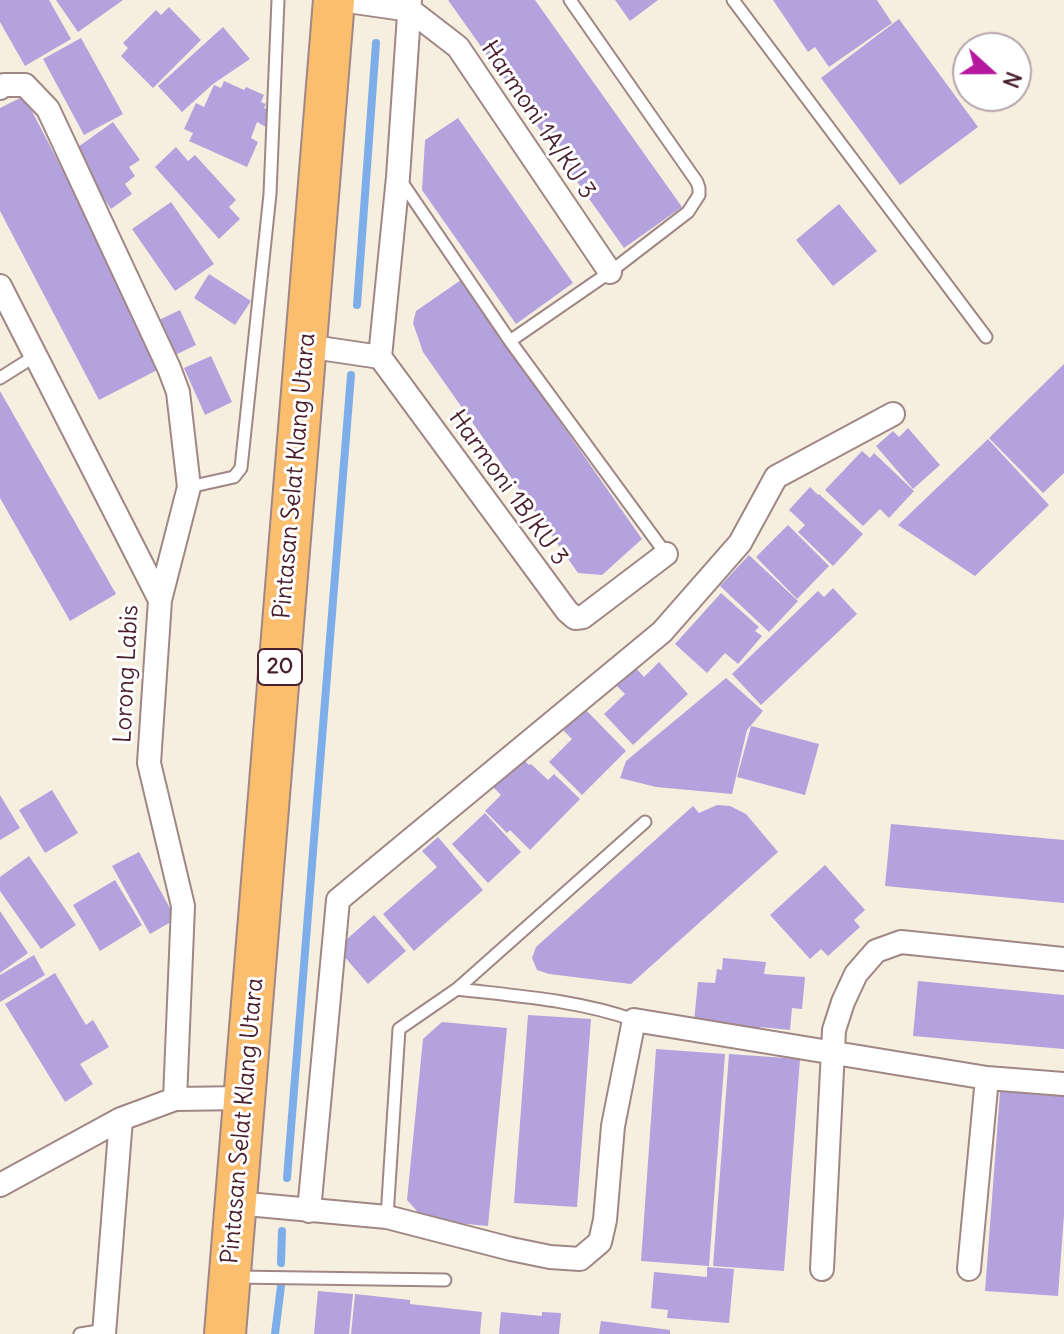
<!DOCTYPE html>
<style>
body{margin:0}
#map{position:relative;width:1064px;height:1334px;overflow:hidden;background:#f6efdf;font-family:Delius,sans-serif}
canvas{display:block}
.north{position:absolute;left:952px;top:32px;width:80px;height:80px;box-sizing:border-box;background:#fff;border:2px solid #b7a5aa;border-radius:50%;rotate:111deg;font-size:22px;font-weight:700;line-height:32px;text-align:center;color:#4a1f2b}
.north::after{content:'';display:block;margin:auto;width:28px;height:36px;background:#b5179e;clip-path:polygon(50% 0,100% 100%,50% 72%,0 100%)}
</style>
<div id="map">
<canvas width="1064" height="1334"></canvas>
<div class="north">N</div>
</div>
<script>
const ctx = document.querySelector('canvas').getContext('2d');
ctx.lineJoin = 'round';
function strokePath(path, color, width, dash) { ctx.strokeStyle = color; ctx.lineWidth = width; ctx.lineCap = dash ? 'butt' : 'round'; ctx.setLineDash(dash || []); ctx.stroke(path); }
function fillPath(path, color) { ctx.fillStyle = color; ctx.fill(path, 'evenodd'); }
function label(font, color, halo, rows, align = 'center') {
  ctx.font = font + ' Delius,sans-serif'; ctx.lineWidth = 6; ctx.setLineDash([]); ctx.textBaseline = 'middle'; ctx.strokeStyle = halo; ctx.fillStyle = color; for (const [text, x, y, turn = 0] of rows) {
    ctx.save(); ctx.translate(x, y); ctx.rotate((+turn || 0) * Math.PI / 180); ctx.textAlign = isNaN(turn) ? turn : align; if (halo) ctx.strokeText(text, 0, 0); ctx.fillText(text, 0, 0); ctx.restore();
  }
}
strokePath(new Path2D(`
 M357,305L376,43
 M287,1178L351,375
 M281,1263L282,1231
 M275,1334L281,1286`), '#7eaee9', 8);
fillPath(new Path2D(`
 M0,0H49L71,39L25,66L0,22Z
 M56,0H123L78,32Z
 M448,0H535L682,207L624,248Z
 M615,0H658L630,21Z
 M773,0H877L892,23L829,67L815,47L808,52Z
 M169,7L201,40L153,88L121,56L128,48L123,43L156,10L161,15Z
 M899,19L978,127L900,185L821,78Z
 M223,27L250,59L213,84L182,112L158,86Z
 M81,38L123,114L84,135L43,59Z
 M224,81L244,90L246,87L264,95L261,102L266,104L264,108L273,112L266,127L257,122L251,138L258,142L247,167L189,141L193,133L184,129L196,103L204,107L214,85L221,88Z
 M24,96L165,366L99,400L0,211V108Z
 M458,118L573,283L516,324L422,190L425,140Z
 M113,122L140,160L129,167L135,176L125,184L132,194L111,209L71,152Z
 M176,147L188,161L195,155L236,200L229,207L240,219L219,239L155,167Z
 M171,202L214,264L175,291L132,229Z
 M839,204L877,251L833,286L796,240Z
 M209,274L251,301L235,325L194,298Z
 M461,280L642,539L602,575L578,573L423,352L413,323L416,311Z
 M180,310L196,345L173,356L157,321Z
 M211,356L232,402L205,415L184,368Z
 M1064,364V473L1043,493L989,438Z
 M0,391L116,594L70,621L0,498Z
 M908,428L940,465L913,489L876,446L893,431L899,437Z
 M988,439L1049,505L975,576L898,525Z
 M862,451L870,458L874,453L914,491L889,518L880,509L863,526L825,490Z
 M810,487L818,495L819,494L863,534L833,566L798,532L805,525L789,510Z
 M788,525L829,566L797,599L756,557Z
 M749,555L798,601L769,632L720,586Z
 M833,588L857,614L761,705L732,674L818,591L824,597Z
 M721,593L759,627L755,631L762,636L738,664L725,653L707,673L675,644Z
 M659,662L688,694L633,745L604,714L625,694L616,685L635,667L644,677Z
 M726,678L763,711L747,730L732,794L656,787L620,778L626,761Z
 M584,708L626,751L582,795L549,762L572,739L563,730Z
 M751,726L819,744L805,795L737,777Z
 M522,758L529,765L531,764L548,780L554,774L580,799L530,850L510,830L507,833L485,811L501,795L493,787Z
 M52,790L78,833L45,853L19,810Z
 M0,795L20,828L0,840Z
 M717,805L730,806L746,814L778,852L631,984L549,974L537,970L532,958L536,947L693,806L699,813Z
 M485,813L521,852L488,883L452,844Z
 M891,824L1064,840V903L885,886Z
 M438,837L483,890L414,951L383,914L437,867L422,851Z
 M139,852L176,919L150,934L112,866Z
 M29,856L76,925L41,949L0,891V877Z
 M825,865L865,910L854,920L860,927L828,956L821,949L810,959L770,915Z
 M115,880L142,925L100,951L73,905Z
 M0,911L28,953L0,973Z
 M374,915L406,951L368,984L337,948Z
 M34,955L45,975L0,1002V975Z
 M723,958L766,962L764,974L805,977L802,1009L792,1008L790,1030L760,1027V1032L739,1031V1025L694,1021L698,982L715,983L717,969L722,970Z
 M55,973L86,1025L93,1020L109,1047L80,1064L93,1084L65,1102L5,1004Z
 M918,981L1064,995V1049L913,1036Z
 M528,1015L591,1019L577,1207L514,1203Z
 M442,1022L507,1028L488,1226L425,1220L407,1200L423,1039Z
 M656,1049L725,1054L709,1266L641,1261Z
 M729,1054L800,1059L784,1271L713,1266Z
 M1001,1079L1064,1083V1215L1058,1296L985,1291Z
 M707,1267L734,1269L729,1323L667,1318L668,1310L651,1308L654,1272L707,1277Z
 M318,1291L353,1294L349,1334H314Z
 M355,1294L410,1300V1304L482,1312L480,1334H351Z
 M501,1312L542,1316V1312L561,1313L559,1334H499Z
 M601,1321L670,1330V1334H599Z`), '#b3a2dd');
const lane = new Path2D(`
 M733,0L986,337
 M401,181L510,341L666,554
 M510,341L610,272L688,212L699,195V188L697,182L570,0
 M0,378L35,356
 M189,487L234,477L241,468L270,194L278,0
 M457,989C516,996 578,1000 634,1020
 M387,1217L399,1029L457,989L645,822
 M235,1277L445,1280
 M80,1334L105,1330`);
const street = new Path2D(`
 M341,0L410,10L458,47L610,272
 M0,88L4,85H25L48,109L169,368L178,392L189,487L160,600
 M0,286L160,600L149,763L183,906L175,1099
 M306,346L380,357L567,611L575,618L583,617L666,554
 M380,357L398,177L410,0
 M0,1185L121,1119L175,1099L245,1098
 M236,1203L387,1217L511,1249L550,1257L580,1259L600,1242L605,1220L613,1126L634,1020L987,1078L1064,1084
 M309,1211L338,900L662,632L740,543L776,477L893,414
 M822,1269L834,1030L843,1002L856,974L876,951L901,942L1064,959
 M969,1269L987,1078
 M104,1334L121,1119`);
const highway = new Path2D(`
 M225,1334L334,0`);
strokePath(lane, '#a08785', 15);
strokePath(street, '#a08785', 26);
strokePath(highway, '#a08785', 44);
strokePath(lane, '#fff', 11);
strokePath(street, '#fff', 22);
strokePath(highway, '#fbbd6e', 40);
for (const [x, y, w] of [
 [280,667,44]
]) { const box = new Path2D(); box.roundRect(x - w / 2, y - 18, w, 36, 6); ctx.fillStyle = '#fff'; ctx.fill(box); strokePath(box, '#4a1f2b', 2); }
label('bold 22px', '#4a1f2b', null, [
 ["20",280,667]
]);
label('24px', '#4a1f2b', '#fff', [
 ["Harmoni 1A/KU 3",538,120,56],
 ["Pintasan Selat Klang Utara",295,476,-85],
 ["Harmoni 1B/KU 3",508,488,54],
 ["Lorong Labis",127,674,-87],
 ["Pintasan Selat Klang Utara",243,1121,-85]
]);
</script>
